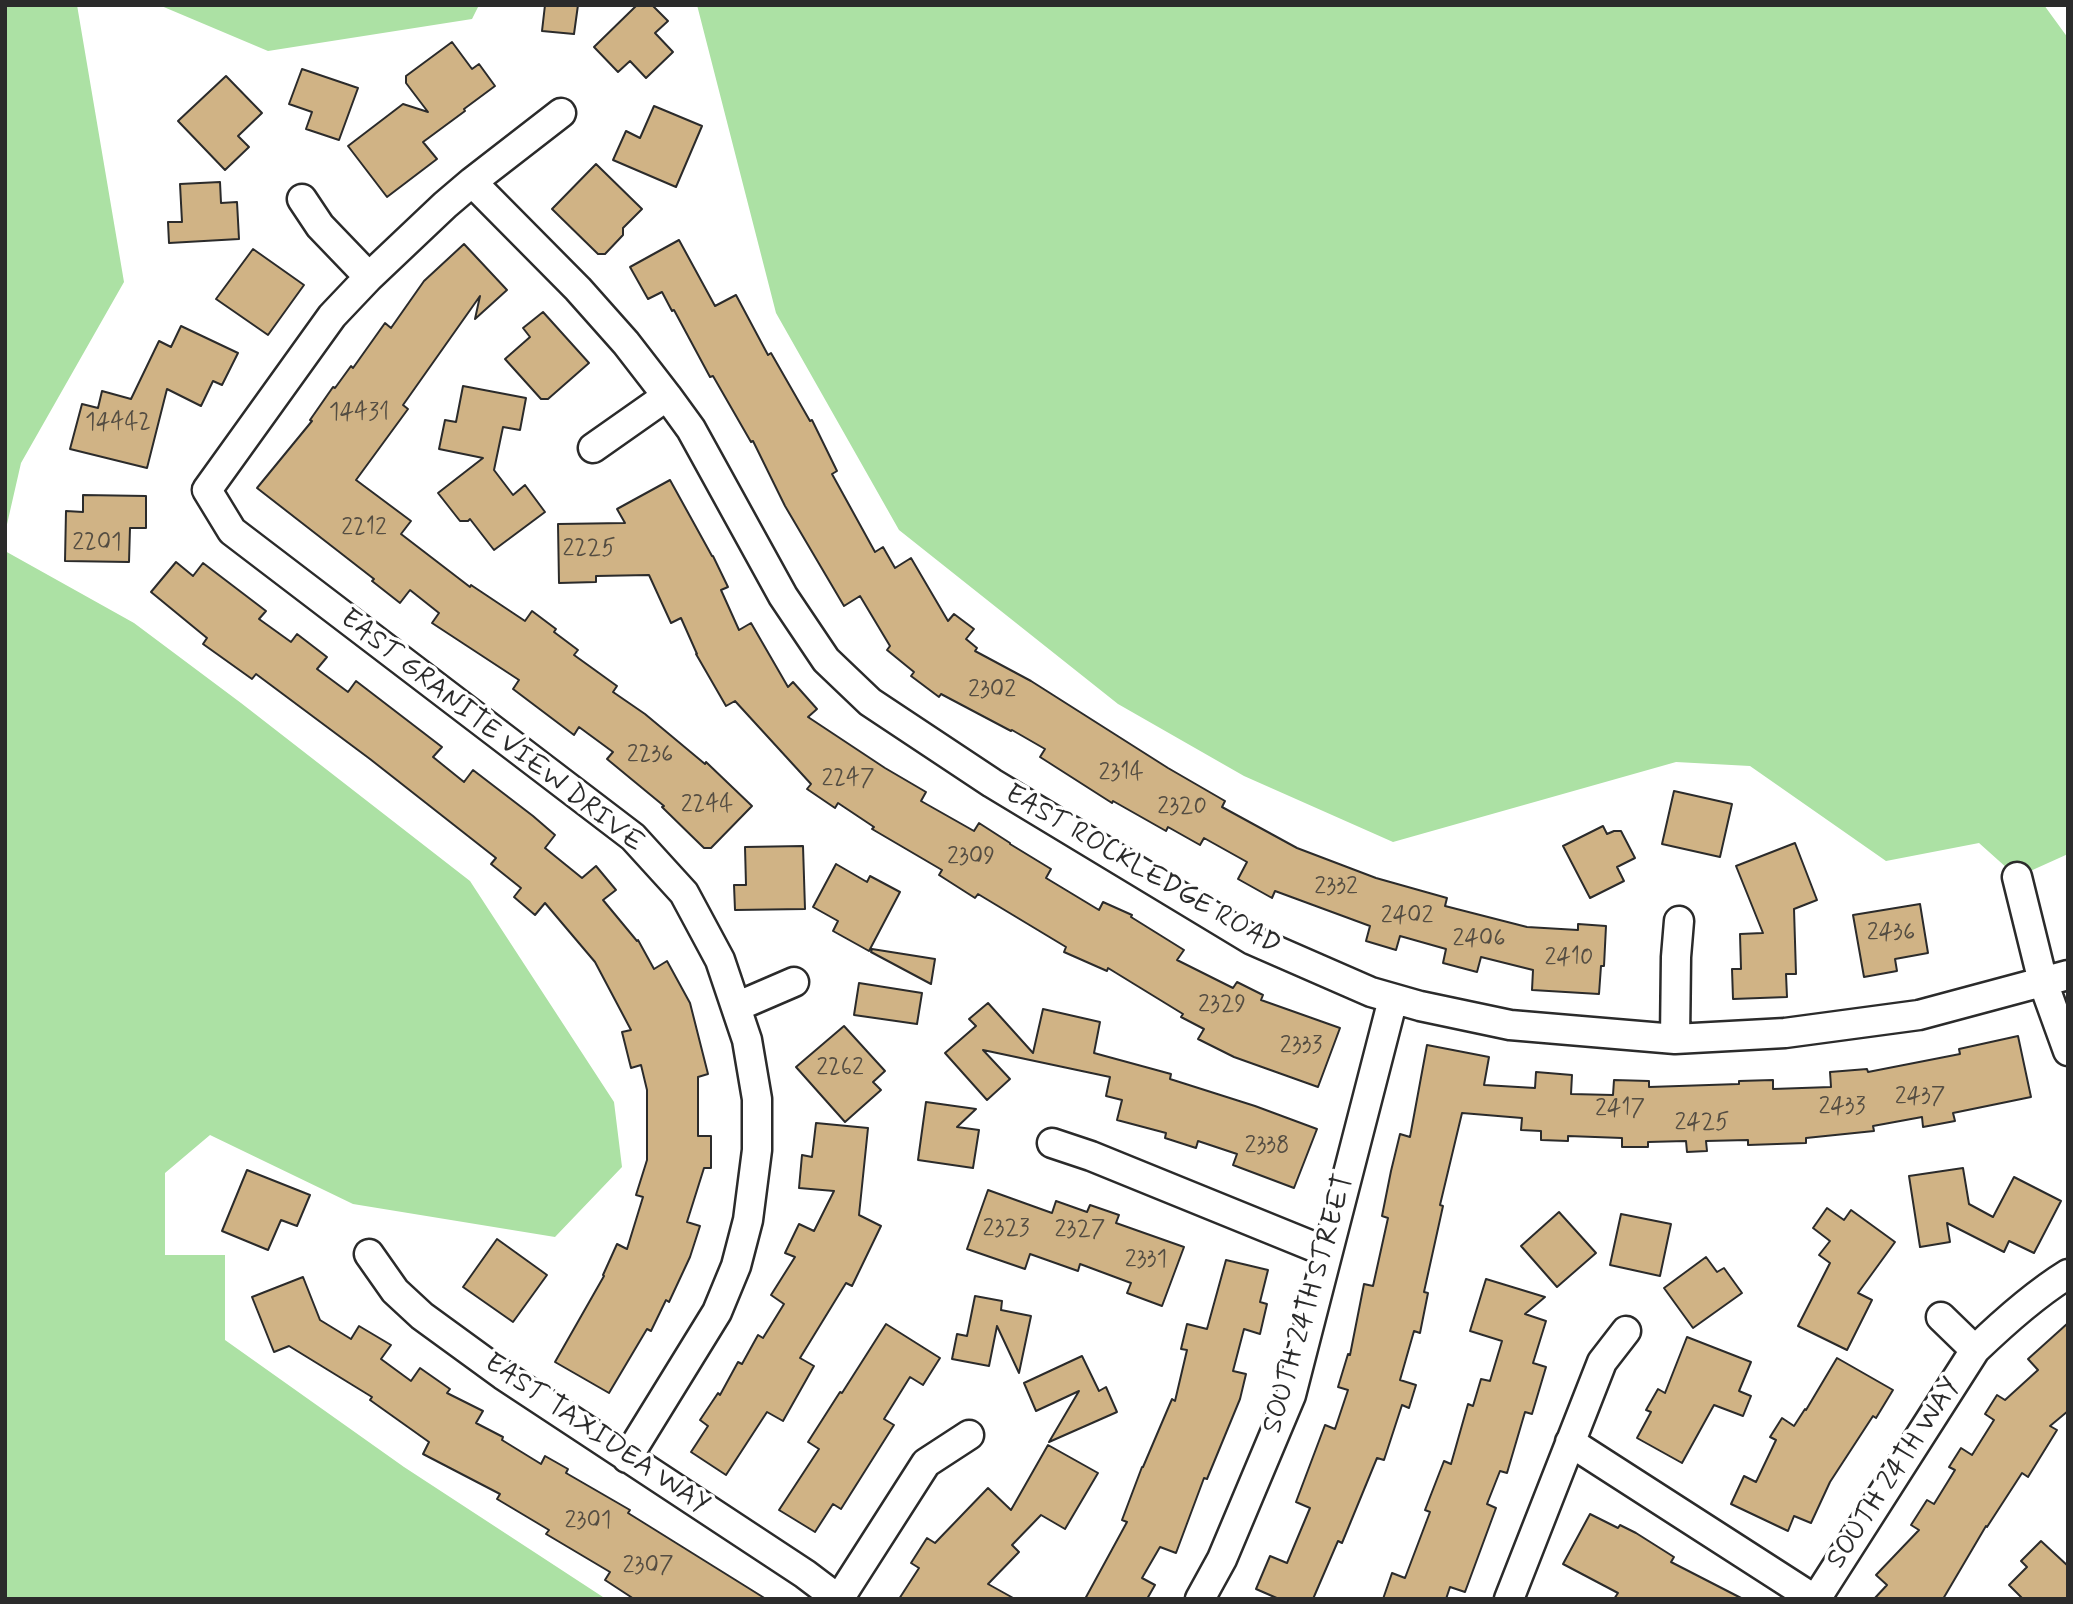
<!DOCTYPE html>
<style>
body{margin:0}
#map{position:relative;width:2073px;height:1604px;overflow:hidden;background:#fff;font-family:Mynerve,sans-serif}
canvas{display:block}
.frame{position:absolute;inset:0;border:7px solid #2b2b2b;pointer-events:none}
</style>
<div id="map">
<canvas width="2073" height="1604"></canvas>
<div class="frame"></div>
</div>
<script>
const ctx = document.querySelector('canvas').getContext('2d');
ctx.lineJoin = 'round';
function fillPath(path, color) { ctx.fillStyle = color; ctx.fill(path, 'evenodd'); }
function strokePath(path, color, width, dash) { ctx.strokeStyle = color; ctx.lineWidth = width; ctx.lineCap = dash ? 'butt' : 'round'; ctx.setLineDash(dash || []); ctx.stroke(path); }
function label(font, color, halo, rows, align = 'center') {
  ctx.font = font + ' Mynerve,sans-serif'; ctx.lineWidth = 7; ctx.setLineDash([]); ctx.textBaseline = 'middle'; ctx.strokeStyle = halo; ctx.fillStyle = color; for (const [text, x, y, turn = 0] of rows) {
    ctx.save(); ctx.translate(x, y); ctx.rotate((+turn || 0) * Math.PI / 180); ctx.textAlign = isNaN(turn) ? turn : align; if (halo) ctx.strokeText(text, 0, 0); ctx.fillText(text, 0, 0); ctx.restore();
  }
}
fillPath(new Path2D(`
 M5,5H77L124,282L21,463L5,533Z
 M159,5H479L472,19L268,51Z
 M697,5H2044L2068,38V854L2017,877L1979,843L1886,861L1750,766L1676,762L1393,842L1244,776L1118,704L899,530L776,313Z
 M5,551L134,623L241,703L470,881L614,1102L622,1167L555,1237L353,1204L210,1135L165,1173V1255H225V1340L404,1467L606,1599H5Z`), '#ace1a4');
const building = new Path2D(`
 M545,5H578L574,34L542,31Z
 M637,5H652L668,21L655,33L673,52L646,78L630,61L618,72L594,47Z
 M452,42L472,69L479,64L495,86L464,109L465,111L423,142L437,159L387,197L348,146L403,104L428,112L406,83V76Z
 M302,69L358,88L339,140L306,129L312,112L289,104Z
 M226,76L262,113L238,136L249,147L225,170L178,121Z
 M654,106L702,126L676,187L613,160L626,131L640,138Z
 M596,164L642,209L623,228V235L605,254H598L552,209Z
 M220,182L221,203L237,202L239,239L169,243L168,222H182L180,184Z
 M679,240L715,306L736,295L768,355L771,353L810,421L812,420L837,471L832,474L875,552L883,547L895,568L911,558L948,621L954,614L974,629L966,639L977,648L975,651L1031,681L1168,768L1225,801L1222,807L1297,848L1376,878L1447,898L1445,906L1527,927L1578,930V924L1606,926L1604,966H1601L1599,994L1532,990L1533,970L1481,957L1477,972L1443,963L1446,949L1400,936L1396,950L1366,941L1370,926L1275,891L1272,898L1238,879L1247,862L1204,838L1200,845L1168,827L1166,831L1113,801L1112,803L1040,757L1045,749L1012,730L1011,731L941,694L939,697L911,676L914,672L887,650L890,646L860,596L844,606L785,506L753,441L751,442L713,376L710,377L674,310L672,311L662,292L648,299L630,267Z
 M464,244L507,290L475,319L480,296L403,405L408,409L356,480L411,521L401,534L470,587L471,585L525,621L532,611L556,629L554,632L578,650L574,655L617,686L613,692L645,714L705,764L706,762L752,806L711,848H704L662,807L664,806L607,759L613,752L579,727L574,735L513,689L519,680L432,623L439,613L410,590L400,603L372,581L374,579L257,488L312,421L310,420L333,387L335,388L351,366L353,368L385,323L391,328L424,281Z
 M253,249L304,285L268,335L216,299Z
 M543,312L589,363L548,399H541L505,359L530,337L523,328Z
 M181,326L238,353L222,385L213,381L201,406L167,389L147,468L70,449L82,404L98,408L102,391L131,399L159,341L171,347Z
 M463,386L526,398L520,430L503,427L494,470L513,495L525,485L545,512L494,550L470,519L468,521H460L438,493L483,458L439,449L445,420L456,422Z
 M670,480L712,556H713L728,587L721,590L739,630L751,623L788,687L793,682L817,709L808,717L885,768L926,792L921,801L974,831L979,823L1010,843V844L1051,869L1046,878L1099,910L1103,902L1132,915L1131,917L1184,950L1177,960L1233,988L1237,982L1263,995L1261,1000L1340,1028L1318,1087L1234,1057L1198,1039L1204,1029L1181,1017L1183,1014L1108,968L1107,971L1064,952L1066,947L978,894L975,898L939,875L942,870L872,829L874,827L838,803L835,808L807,789L811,784L735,701L726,706L696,654H697L681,618L671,623L649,575L596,576V582L559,583L558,524L625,523L617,509Z
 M83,495L146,496V528H130L129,562L65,561L66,511L83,512Z
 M176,562L193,576L203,563L266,611L259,619L291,642L297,634L327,657L317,669L348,692L356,681L442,747L433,757L464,782L473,770L533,816L555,835L545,848L582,878L596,866L616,890L603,900L637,941L638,940L654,969L667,961L690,1003L708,1074L698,1077V1136H711V1168H704L687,1222L700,1226L690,1257L669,1302L666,1300L651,1331L647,1329L609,1393L555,1362L604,1276L603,1275L617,1244L627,1249L643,1197L636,1195L647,1160V1090L641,1065L631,1068L622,1032L631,1030L595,962L545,903L535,915L514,897L521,888L491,864L496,858L370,759L256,674L252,679L203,644L207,638L151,592Z
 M1674,791L1732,804L1720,857L1662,844Z
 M1603,826L1607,834L1614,831H1621L1635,858L1617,867L1624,881L1590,898L1563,846Z
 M1795,843L1817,900L1794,909L1796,974H1786L1787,997L1733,999L1732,969H1741L1740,934L1763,933L1736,866Z
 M803,846L805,909L735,910L734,885H746L745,847Z
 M836,864L867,882L870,876L900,892L869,951L833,931L838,921L813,907Z
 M1920,904L1928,953L1895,959L1897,971L1864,977L1853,915Z
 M872,949L935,959L931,984L871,952Z
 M859,983L922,993L917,1024L854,1015Z
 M988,1003L1033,1053L1043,1009L1100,1022L1094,1053L1171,1074L1170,1079L1255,1106L1317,1129L1294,1188L1233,1165L1237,1154L1198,1141L1196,1148L1165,1138L1166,1133L1117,1120L1122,1100L1106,1096L1110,1077L983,1050L1010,1079L987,1100L945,1053L976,1026L969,1019Z
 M844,1026L885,1071L873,1082L881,1090L845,1122L796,1067Z
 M2018,1036L2031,1097L1953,1113L1955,1121L1923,1127L1922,1117L1873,1126L1874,1131L1806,1138V1143L1748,1145V1140L1706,1141L1707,1151L1687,1152L1686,1141L1648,1142V1147H1622V1138L1568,1136V1141L1541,1140V1131L1521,1130L1522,1118L1462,1113L1440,1205L1443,1206L1424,1292L1428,1293L1420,1333L1414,1331L1400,1380L1416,1385L1409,1408L1402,1405L1384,1460L1377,1458L1342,1543L1338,1541L1313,1599H1279L1256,1589L1270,1556L1287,1563L1310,1508L1296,1502L1325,1425L1335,1429L1348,1390L1338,1387L1348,1354L1350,1355L1364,1284L1373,1286L1388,1218L1382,1216L1391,1171L1400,1134L1410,1137L1427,1045L1489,1057L1484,1085L1535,1088L1536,1072L1572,1075L1571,1094L1613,1095L1614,1080L1649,1081V1087L1739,1084V1081L1773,1080V1089L1831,1087L1830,1072L1867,1069L1868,1072L1960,1054L1959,1049Z
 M926,1102L976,1109L957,1127L979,1130L973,1168L918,1160Z
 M816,1123L868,1128L859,1215L881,1226L852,1286L846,1283L800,1358L814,1366L783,1421L767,1412L726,1475L691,1452L708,1426L700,1420L718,1393L720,1395L738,1362L742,1364L758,1335L763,1338L784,1304L771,1295L795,1257L785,1253L799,1224L814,1231L834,1191L799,1188L802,1155L812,1157Z
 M1963,1168L1969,1204L1993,1217L2014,1177L2061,1201L2034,1253L2009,1241L2004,1252L1947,1223L1950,1242L1920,1247L1909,1176Z
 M247,1170L310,1195L297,1226L281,1220L268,1250L222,1231Z
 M988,1190L1052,1213L1056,1201L1087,1212L1090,1205L1119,1215L1116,1223L1184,1247L1162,1306L1127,1293L1131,1283L1080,1264L1078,1271L1030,1254L1025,1269L967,1249Z
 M1827,1208L1844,1220L1851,1210L1895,1242L1858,1293L1872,1300L1847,1350L1798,1326L1830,1263L1819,1255L1830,1241L1813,1228Z
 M1559,1212L1596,1253L1557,1287L1521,1246Z
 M1621,1214L1671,1224L1660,1276L1610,1265Z
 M497,1239L547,1275L513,1322L463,1287Z
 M1706,1257L1717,1272L1724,1268L1742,1293L1693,1328L1664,1288Z
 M1226,1260L1268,1270L1260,1302L1267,1304L1260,1334L1244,1329L1233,1371L1246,1374L1240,1399L1207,1479L1204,1478L1176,1553L1160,1547L1142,1578L1155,1585L1147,1599H1085L1127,1522L1122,1520L1142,1467H1143L1172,1399L1175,1401L1187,1350L1181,1349L1187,1324L1207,1329Z
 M303,1277L320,1320L351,1339L359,1326L391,1345L381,1359L411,1381L420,1368L450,1389L447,1393L483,1411L476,1423L503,1437L502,1440L541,1464L545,1456L568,1469L566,1473L630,1510L628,1513L766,1599H634L605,1580L610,1572L546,1534L549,1530L497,1499L500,1494L423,1454L429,1442L370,1400L372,1397L289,1346L274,1352L252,1297Z
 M1486,1279L1545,1297L1525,1314L1546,1321L1533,1363L1546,1367L1532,1414L1525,1412L1507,1473L1500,1471L1487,1504L1496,1508L1465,1592L1450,1587L1446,1599H1383L1392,1573L1405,1578L1430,1512L1425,1510L1444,1461L1451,1464L1468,1404L1473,1406L1481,1379L1490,1381L1502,1341L1470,1331Z
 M975,1296L1002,1301L1001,1310L1031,1316L1019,1373L997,1326L989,1366L952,1359L957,1334L967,1336Z
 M2068,1323V1411L2050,1426L2057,1430L2028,1477L2022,1473L1987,1527L1986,1526L1943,1599H1874L1887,1585L1876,1575L1919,1530L1911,1525L1927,1500L1934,1504L1955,1470L1949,1467L1961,1448L1972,1455L1994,1420L1985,1414L1997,1395L2005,1400L2038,1370L2028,1359Z
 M886,1324L940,1358L923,1385L910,1377L884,1419L894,1425L841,1509L833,1504L815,1532L779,1510L819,1449L808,1442L840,1392L842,1393Z
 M1687,1337L1751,1362L1739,1391L1751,1396L1743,1416L1714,1405L1682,1463L1637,1438L1651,1412L1646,1410L1658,1389L1665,1393Z
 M1082,1356L1099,1391L1106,1387L1117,1412L1049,1442L1079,1391L1036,1411L1024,1383Z
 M1837,1358L1893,1390L1876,1418L1873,1416L1830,1482L1811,1523L1794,1516L1788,1531L1731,1504L1744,1476L1756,1482L1776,1440L1770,1437L1782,1418L1794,1426L1805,1409L1806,1410Z
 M1048,1445L1098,1473L1065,1529L1041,1515L1012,1545L1019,1552L988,1584L1015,1599H899L919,1568L911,1563L927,1538L935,1543L988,1488L1011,1510Z
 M1590,1514L1618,1528L1620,1525L1636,1533L1674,1557L1671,1562L1743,1599H1614L1618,1593L1563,1564Z
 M2041,1541L2068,1566V1599H2023L2009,1585L2027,1567L2021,1561Z`);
fillPath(building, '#d0b385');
strokePath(building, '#2b2b2b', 2);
const minor = new Path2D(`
 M561,113L472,182L445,205L369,277L332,316L207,490L232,531L633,837L684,893L720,960L747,1040L757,1099V1150L748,1220L736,1266L717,1312L627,1458
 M472,182L578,289L626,343L667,396L691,429L783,596L826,660L870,702L992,783L1252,940L1371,992L1420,1006L1510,1025L1675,1039L1785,1033L1919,1015L2068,975
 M302,199L320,226L369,277
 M593,448L667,396
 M2017,877L2043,982L2068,1051
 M736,1007L794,982
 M1675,1039L1676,957L1679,921
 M1052,1143L1091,1156L1327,1252
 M369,1254L395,1291L422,1316L503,1375L805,1574L838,1599
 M1941,1317L1975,1350
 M1570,1442L1814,1599
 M839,1599L926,1463L969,1435
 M1200,1599L1222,1559L1291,1395L1393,999
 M1509,1599L1602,1362L1626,1331
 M1816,1599L1975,1350C2004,1322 2034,1295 2068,1274`);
strokePath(minor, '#2b2b2b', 33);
strokePath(minor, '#fff', 28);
label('24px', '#544d42', null, [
 ["14431",359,414],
 ["14442",118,424],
 ["2212",364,529],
 ["2201",97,544],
 ["2225",589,550],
 ["2302",992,691],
 ["2236",650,756],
 ["2314",1121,774],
 ["2247",848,780],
 ["2244",707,806],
 ["2320",1182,808],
 ["2309",971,858],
 ["2332",1336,888],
 ["2402",1407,917],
 ["2436",1891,934],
 ["2406",1479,940],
 ["2410",1569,959],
 ["2329",1222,1006],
 ["2333",1301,1047],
 ["2262",840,1069],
 ["2437",1920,1098],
 ["2433",1842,1108],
 ["2417",1620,1110],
 ["2425",1702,1124],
 ["2338",1267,1147],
 ["2323",1006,1230],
 ["2327",1080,1231],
 ["2331",1146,1261],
 ["2301",588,1522],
 ["2307",648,1567]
]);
label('28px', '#2b2b2b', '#fff', [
 ["EAST GRANITE VIEW DRIVE",491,732,38],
 ["EAST ROCKLEDGE ROAD",1142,871,30],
 ["SOUTH 24TH STREET",1310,1304,-74],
 ["EAST TAXIDEA WAY",596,1435,34],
 ["SOUTH 24TH WAY",1895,1474,-57]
]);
</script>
